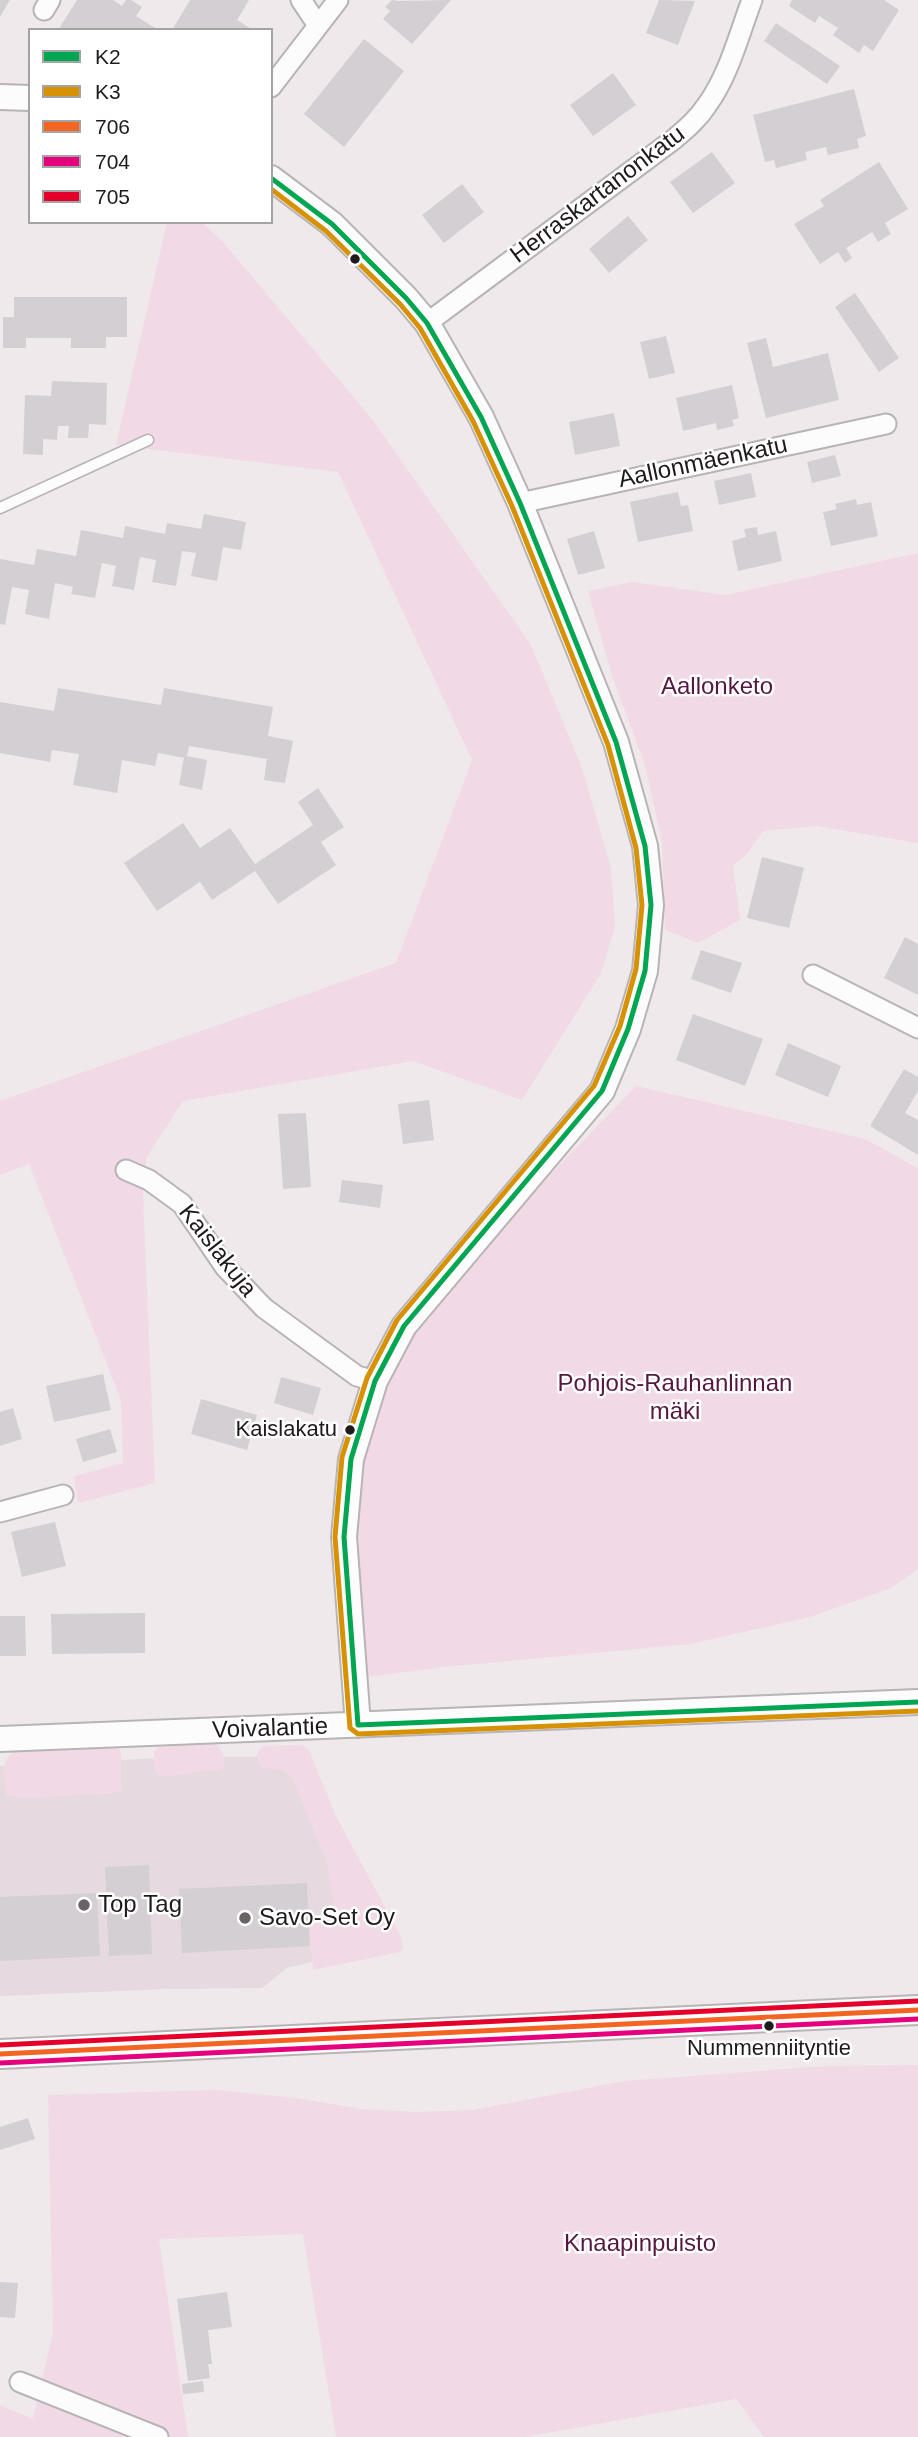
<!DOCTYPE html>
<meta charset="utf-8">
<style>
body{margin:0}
#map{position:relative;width:918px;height:2437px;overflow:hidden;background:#efe9ec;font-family:Arial,sans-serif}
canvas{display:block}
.legend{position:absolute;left:28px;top:28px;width:245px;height:196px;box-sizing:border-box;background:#fff;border:2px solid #a5a4a5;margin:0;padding:9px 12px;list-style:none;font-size:21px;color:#1f1b1d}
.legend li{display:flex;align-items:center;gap:14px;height:35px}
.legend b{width:35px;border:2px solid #a5a4a5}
</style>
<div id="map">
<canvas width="918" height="2437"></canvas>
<ul class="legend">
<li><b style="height:9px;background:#00a651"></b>K2</li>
<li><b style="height:9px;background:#d79104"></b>K3</li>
<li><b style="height:9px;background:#f26522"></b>706</li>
<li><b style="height:9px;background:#e5007d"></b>704</li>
<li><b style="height:9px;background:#e4002b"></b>705</li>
</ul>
</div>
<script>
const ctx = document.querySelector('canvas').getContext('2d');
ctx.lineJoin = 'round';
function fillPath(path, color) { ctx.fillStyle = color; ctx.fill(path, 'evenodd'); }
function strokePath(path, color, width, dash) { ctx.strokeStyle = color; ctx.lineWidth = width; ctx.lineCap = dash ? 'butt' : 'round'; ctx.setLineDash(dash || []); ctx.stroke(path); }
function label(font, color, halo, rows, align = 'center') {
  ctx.font = font + ' Arial,sans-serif'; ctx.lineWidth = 5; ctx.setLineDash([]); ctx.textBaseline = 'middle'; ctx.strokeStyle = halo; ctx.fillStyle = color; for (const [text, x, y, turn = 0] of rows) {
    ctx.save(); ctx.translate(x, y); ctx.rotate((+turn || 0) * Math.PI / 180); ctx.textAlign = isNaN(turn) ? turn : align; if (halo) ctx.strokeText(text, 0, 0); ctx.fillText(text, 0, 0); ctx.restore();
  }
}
fillPath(new Path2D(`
 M300,1756L396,1941L287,1968L262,1988L168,1989L0,1996V1766L161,1758Z`), '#e6d9e0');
fillPath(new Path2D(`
 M167,222H202L223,242L372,419L531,645L581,765L611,868L615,927L601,973L522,1100L413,1061L183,1101L146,1158L143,1195L155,1483L78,1503L74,1476L123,1463L121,1400L29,1164L0,1175V1101L396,963L472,760L338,472L116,445Z
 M918,553V843L817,826L763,831L748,853L733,865L740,920L698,943L665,930L662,842L645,765L613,679L588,591L632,582L726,595Z
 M636,1086L865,1139L918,1168V1569L891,1588L810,1617L690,1644L444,1667L359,1678L351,1459L404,1326Z
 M214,1743C222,1749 228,1760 222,1769L161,1777L154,1769V1752L159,1747Z
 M302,1745L309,1750L336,1816L401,1937L403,1947L400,1952L313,1970L309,1927L327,1914L334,1905L326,1860L292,1778L284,1770L261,1767L258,1761V1751L264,1746Z
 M116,1746L121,1752L122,1790L115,1793L28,1798L7,1796C4,1779 0,1758 17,1749Z
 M918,2065V2437H764L736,2399L525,2437H336L303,2234L159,2239L188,2437H0V2405L33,2419L53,2332L48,2095L217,2090L295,2098L362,2109L417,2112L473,2110L625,2081L827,2066Z`), '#f1d9e6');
fillPath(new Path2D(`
 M0,0H10L0,17Z
 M77,0H113L122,6L126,0H131L142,7L136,16L155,28L153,30H58Z
 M190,0H249L237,20L253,30H172Z
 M392,0L399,1L451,0L412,44L383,19L390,11L385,7Z
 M659,0L695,1L678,45L646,33Z
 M792,0H884L899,10L873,51L864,45L859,53L833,35L838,28L819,16L815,23L789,6Z
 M776,23L840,66L827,84L764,41Z
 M364,39L404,71L344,147L304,114Z
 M613,73L636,105L593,136L570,105Z
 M854,89L866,136L857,139L859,148L828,155L826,147L805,152L807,160L776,168L774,160L765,162L753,115Z
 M712,152L735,183L693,213L670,182Z
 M879,162L908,209L885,223L891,234L878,242L872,232L846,248L852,258L845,263L838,252L820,264L794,224L824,206L820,200Z
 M462,184L484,212L444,243L422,215Z
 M628,216L648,240L609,273L589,249Z
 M855,293L899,358L879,372L835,307Z
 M14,297H127V337H106V348H71V338H26V348H3V317H14Z
 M666,336L675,373L649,379L640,342Z
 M766,338L773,367L828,353L839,400L766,418L747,343Z
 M52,381L107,383L106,425L89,424L88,438H68L69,426H58L57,440L43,439V455L23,454L25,395L51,396Z
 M732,385L739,418L732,420L734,426L717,430L716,423L683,431L676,398Z
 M614,413L620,446L575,455L569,422Z
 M835,455L841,476L812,483L807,462Z
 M751,473L756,497L719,505L714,481Z
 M678,492L681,506L688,505L693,531L638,542L630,502Z
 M856,499L857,505L871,502L878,536L831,546L823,512L837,509L835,504Z
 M204,514L246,522L241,550L223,547L217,581L191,576L196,553L182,551L176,586L152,582L156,560L140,557L134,590L112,586L116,566L102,563L95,598L71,594L73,587L55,583L49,619L25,614L29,590L12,587L5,625L0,624V559L34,565L37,549L76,556L81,530L123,538L125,526L165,534L167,523L201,529Z
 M757,527L758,535L776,531L782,561L738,571L732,541L746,537L744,529Z
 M594,531L605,568L578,575L567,539Z
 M58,688L161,705L164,688L273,707L268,736L293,741L285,783L264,780L267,759L189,746L187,756L207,760L202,790L179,785L184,758L158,753L155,766L122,760L117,793L73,785L79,754L52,750L50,762L0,753V702L54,711Z
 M318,788L344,827L321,842L336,865L278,904L255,871L212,900L200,882L157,911L124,863L183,823L200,848L230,828L255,864L313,825L298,802Z
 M762,857L804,868L789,928L747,918Z
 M905,937L918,944V995L884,978Z
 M701,950L742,963L731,993L691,979Z
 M693,1014L763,1039L745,1086L676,1060Z
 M788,1043L841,1066L828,1097L775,1075Z
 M904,1069L918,1077V1091L905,1113L918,1120V1155L870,1126Z
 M429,1100L434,1140L403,1144L398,1104Z
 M306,1113L311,1187L283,1189L278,1114Z
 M342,1180L383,1185L380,1208L339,1202Z
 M103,1374L111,1410L54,1422L46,1386Z
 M281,1377L321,1388L313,1415L274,1403Z
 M201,1399L257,1415L247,1450L191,1434Z
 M13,1408L22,1439L0,1446V1412Z
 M110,1429L117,1452L83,1462L76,1439Z
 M55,1522L66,1566L22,1577L11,1532Z
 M145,1613V1653L52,1654L51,1614Z
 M0,1616H25L26,1656H0Z
 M149,1865L152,1954L109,1956L105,1867Z
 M307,1883L310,1946L182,1953L179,1889Z
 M97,1893L100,1956L0,1961V1897Z
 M28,2118L35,2139L0,2150V2127Z
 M0,2282L18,2283L15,2318L0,2317Z
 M227,2292L232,2327L208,2330L212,2364H208L210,2378L188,2381L177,2299Z
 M203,2381L204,2392L183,2394L182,2384Z`), '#d4cfd2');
const service = new Path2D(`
 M0,508L148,440`);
const minor = new Path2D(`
 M301,0L317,24
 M44,10L50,0
 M271,87L338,0
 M427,323L673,140C686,129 698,119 707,105C729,75 739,34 752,0
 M520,503L886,424
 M813,975L918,1028
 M126,1170L149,1180L182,1204L225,1267L264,1308L357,1376L375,1381
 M0,1512L63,1495
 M20,2382L158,2437`);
const tertiary = new Path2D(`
 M0,97L30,98
 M271,178L332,224L406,298L427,323L481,417L520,503L616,742L645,846L651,905L645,971L628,1029L602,1091L404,1326L375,1381L351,1459L344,1537L358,1725
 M0,1739L918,1702`);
const secondary = new Path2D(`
 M0,2054L918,2010`);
strokePath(service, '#b8b4b6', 13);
strokePath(minor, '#b8b4b6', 23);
strokePath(tertiary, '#b8b4b6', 28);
strokePath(secondary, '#b8b4b6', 32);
strokePath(service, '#fdfcfc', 10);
strokePath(minor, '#fdfcfc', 19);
strokePath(tertiary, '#fdfcfc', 24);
strokePath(secondary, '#fdfcfc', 28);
strokePath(new Path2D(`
 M271,178L332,224L406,298L427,323L481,417L520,503L616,742L645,846L651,905L645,971L628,1029L602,1091L404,1326L375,1381L351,1459L344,1537L358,1725L918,1702`), '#00a651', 5);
strokePath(new Path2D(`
 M271,189L326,231L400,304L420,328L473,421L512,506L608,745L636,848L642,905L636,969L620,1026L594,1086L397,1320L367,1378L342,1457L335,1537L350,1728L358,1734L918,1711`), '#d79104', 5);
strokePath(new Path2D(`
 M0,2054L918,2010`), '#f26522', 5);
strokePath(new Path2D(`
 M0,2063L918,2019`), '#e5007d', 5);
strokePath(new Path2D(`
 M0,2045L918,2001`), '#e4002b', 5);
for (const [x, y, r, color] of [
 [355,259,6,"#1f1b1d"],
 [350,1430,6,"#1f1b1d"],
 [84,1905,7,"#686365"],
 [245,1918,7,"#686365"],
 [769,2026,6,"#1f1b1d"]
]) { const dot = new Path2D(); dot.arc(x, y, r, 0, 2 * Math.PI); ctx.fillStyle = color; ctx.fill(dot); strokePath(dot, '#fff', 2.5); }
label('22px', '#1f1b1d', '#fff', [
 ["Kaislakatu",337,1430],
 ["Nummenniityntie",769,2049,"center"]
], 'right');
label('24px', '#1f1b1d', '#fff', [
 ["Herraskartanonkatu",598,195,-37],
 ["Aallonmäenkatu",703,463,-12],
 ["Kaislakuja",217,1251,52],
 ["Voivalantie",270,1729,-2]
]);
label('24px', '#561841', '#fff', [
 ["Aallonketo",717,687],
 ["Pohjois-Rauhanlinnan",675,1384],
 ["mäki",675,1412],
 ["Knaapinpuisto",640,2244]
]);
label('24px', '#1f1b1d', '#fff', [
 ["Top Tag",98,1905],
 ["Savo-Set Oy",259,1918]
], 'left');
</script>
